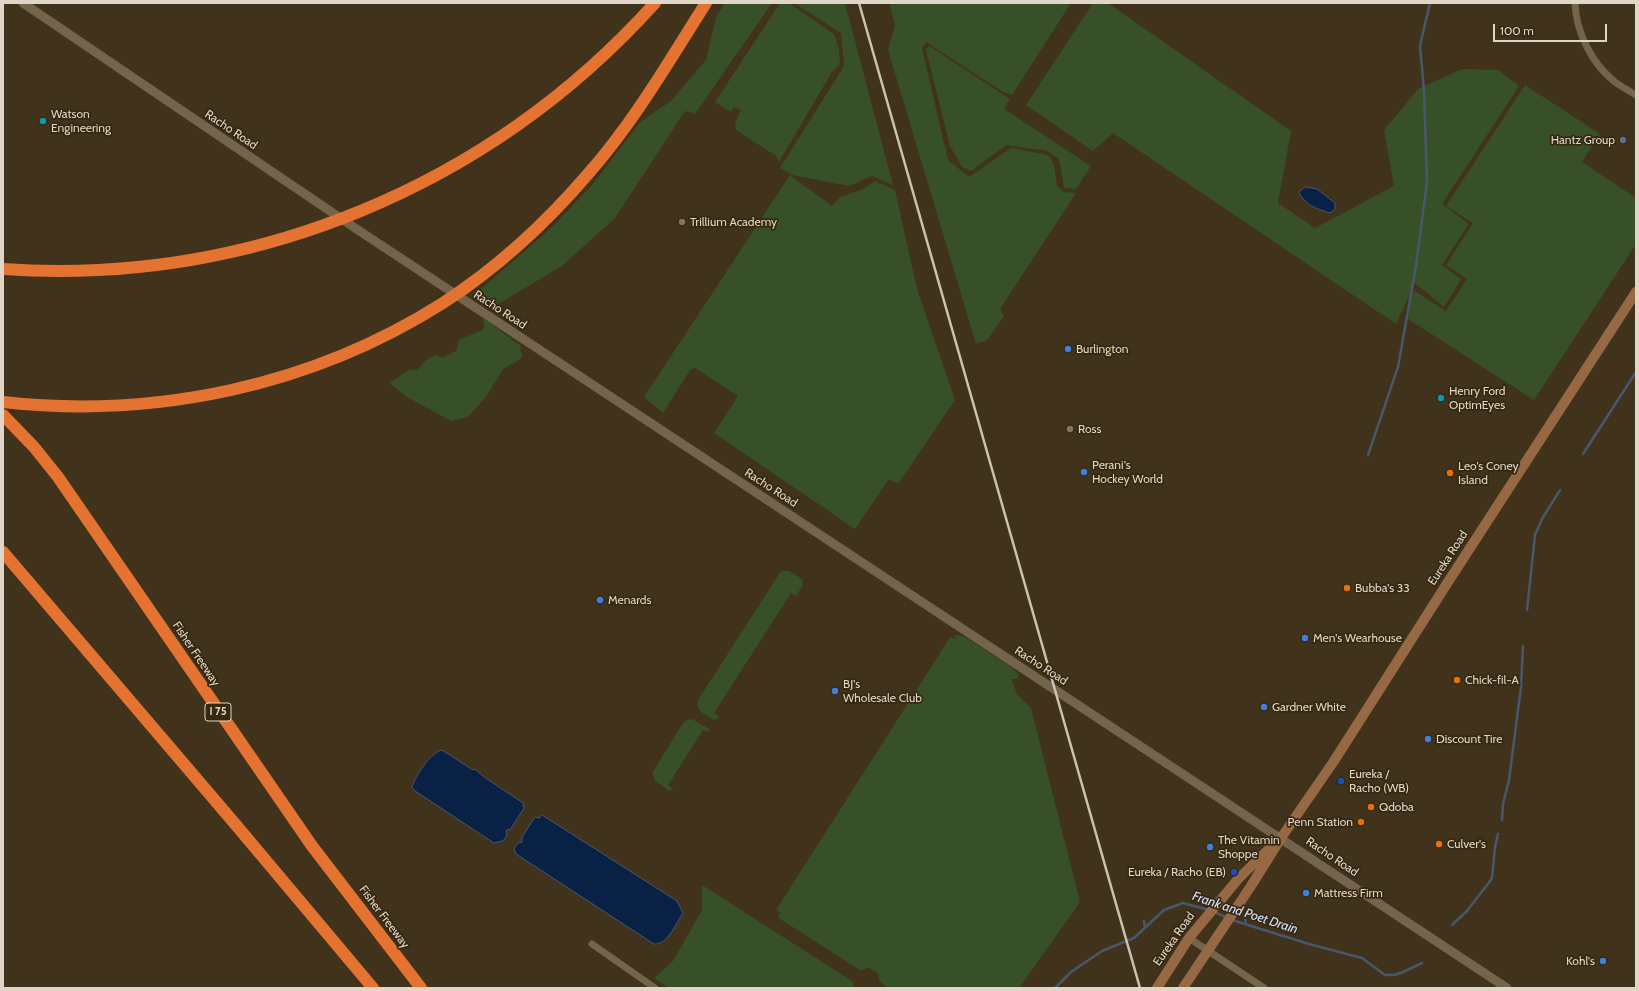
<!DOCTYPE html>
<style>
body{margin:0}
#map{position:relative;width:1639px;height:991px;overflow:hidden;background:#41321b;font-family:Cabin,sans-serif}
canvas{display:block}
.frame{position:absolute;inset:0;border:4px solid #dfd6c8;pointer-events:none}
.scale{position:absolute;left:1493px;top:24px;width:114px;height:18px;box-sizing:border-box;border:2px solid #dfd6c8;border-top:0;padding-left:5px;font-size:12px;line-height:14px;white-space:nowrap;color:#dfd6c8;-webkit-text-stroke:3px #362811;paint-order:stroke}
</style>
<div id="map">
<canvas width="1639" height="991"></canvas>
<div class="frame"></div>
<div class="scale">100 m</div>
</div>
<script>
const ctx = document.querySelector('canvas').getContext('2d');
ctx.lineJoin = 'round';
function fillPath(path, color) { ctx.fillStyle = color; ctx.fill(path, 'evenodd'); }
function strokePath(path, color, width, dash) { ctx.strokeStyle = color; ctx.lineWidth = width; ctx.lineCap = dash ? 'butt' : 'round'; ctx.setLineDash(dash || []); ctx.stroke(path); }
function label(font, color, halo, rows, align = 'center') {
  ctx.font = font + ' Cabin,sans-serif'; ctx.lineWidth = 3.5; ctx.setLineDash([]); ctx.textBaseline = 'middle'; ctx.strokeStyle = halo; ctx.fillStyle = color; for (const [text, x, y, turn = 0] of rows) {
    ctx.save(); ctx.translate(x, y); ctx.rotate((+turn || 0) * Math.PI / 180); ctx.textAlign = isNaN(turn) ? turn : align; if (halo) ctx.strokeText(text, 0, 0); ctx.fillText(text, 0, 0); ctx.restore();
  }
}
fillPath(new Path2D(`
 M725,3H772L695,114L685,111L615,218L562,266L493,307L474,295L550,229L593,184L640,122L671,101L706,60L716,17Z
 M780,3H789L834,34L839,48L840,64L832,72L779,162L776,156L736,130L735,123L741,110L734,107L731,112L715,102Z
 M794,3H845L893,185L872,176L849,186L792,175L780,168L844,66L841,33Z
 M889,3H1071L1012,95L1003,92L926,42L922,48L948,160L969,177L1011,148L1048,155L1054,164L1057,186L1064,192L1076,193L1000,309L1004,316L987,340L976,344L888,50L895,25Z
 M1093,3H1108L1291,131L1278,203L1315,228L1394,186L1384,130L1418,89L1462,69L1498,70L1519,86L1442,204L1469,224L1442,265L1461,279L1444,307L1415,283L1396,324L1113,133L1093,151L1026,105Z
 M929,46L1010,99L1004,109L1091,166L1076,189L1064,188L1059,159L1047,151L1006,145L971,171L962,167L950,146L926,50Z
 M1525,85L1600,134L1582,162L1636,198V244L1534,400L1408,319L1413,290L1446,311L1467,279L1446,265L1473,223L1446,206Z
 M790,175L832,206L840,197L861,190L875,181L895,190L917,289L955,400L898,484L889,479L855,529L714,433L738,396L695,368L690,370L663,413L644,397Z
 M483,318L521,346L520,350L523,355L518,361L504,368L485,398L468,417L451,421L409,398L391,385V382L410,369C421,371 417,369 424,362C427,359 432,357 436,355L443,358L456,351L459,340L482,330L484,328Z
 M781,571H789L802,579L803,585L796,596L791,593L714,713L719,717L717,719L714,720C706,715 695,711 698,700Z
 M957,635L965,637L1011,667L1019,675L1017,679H1011L1017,694L1031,708L1080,902L1019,988H888L879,981V974L868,967L866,969L860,970L780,919L777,914L779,915L781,913L776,910L949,639L951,637L955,639L956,637L953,636Z
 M692,719L709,729V732L703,730L668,785L673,789L670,791L655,781L652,773L683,723L687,720Z
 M702,885L852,981L854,988H669L654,978L673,961L702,910Z`), '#375028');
const water = new Path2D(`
 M1306,187L1317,189L1335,203V209L1330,213C1317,209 1304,205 1299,192Z
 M442,750L473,770L475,769L484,777L523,803L524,808L510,830L508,829L506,831L507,835L503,841L494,843L415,791L412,787C416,775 430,753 442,750Z
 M542,815L677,901L683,913C676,923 668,945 654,944L516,854L514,849L518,843L522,842V837L535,817L539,818Z`);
fillPath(water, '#092145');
strokePath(water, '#49576c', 1);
strokePath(new Path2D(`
 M1583,454L1636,372
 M1368,455L1398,367L1416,266L1427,182L1424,90L1420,46L1430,3
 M1527,610L1535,535L1542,519L1560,490
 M1502,820L1503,804L1509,780L1521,687L1523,646
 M1214,912L1228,918
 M1245,918L1246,924
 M1232,920L1309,944L1362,958L1385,975H1394L1403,972L1422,963
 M1144,921L1145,928
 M1452,925L1467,911L1490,881L1492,878L1495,847L1498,834
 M1055,988L1071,972L1102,951L1134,938L1164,910L1183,903L1209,910`), '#49576c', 2.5);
strokePath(new Path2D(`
 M1575,3C1576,32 1592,64 1615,82C1622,87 1629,91 1636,95
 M1189,938L1264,988
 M592,944L655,988`), '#74644b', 7);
strokePath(new Path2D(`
 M23,3L358,230L1507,988`), '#74644b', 9);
strokePath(new Path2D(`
 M1157,988L1189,938L1239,878L1271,847
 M1183,988L1251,886L1281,838L1334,761L1448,582L1636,292`), '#966843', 10);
strokePath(new Path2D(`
 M3,269C251,286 489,187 655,3
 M3,402C156,419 312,386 443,303C497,268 546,223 588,174C634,122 669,61 706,3
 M3,415L34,447L58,477L312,846L421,988
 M3,552L236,825L373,988`), '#e47231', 12);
strokePath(new Path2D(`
 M859,3L1140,988`), '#ccc2b3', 2.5);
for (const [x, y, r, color] of [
 [43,121,4,"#0f9aa8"],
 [1623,140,4,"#5c6f8a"],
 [682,222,4,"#8d6e63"],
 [1068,349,4,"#3f7fe0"],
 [1441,398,4,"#0f9aa8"],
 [1070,429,4,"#8d6e63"],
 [1084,472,4,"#3f7fe0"],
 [1450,473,4,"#e8710a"],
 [1347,588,4,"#e8710a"],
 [600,600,4,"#3f7fe0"],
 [1305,638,4,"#3f7fe0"],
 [1457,680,4,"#e8710a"],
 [835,691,4,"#3f7fe0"],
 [1264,707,4,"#3f7fe0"],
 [1428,739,4,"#3f7fe0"],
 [1341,781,4,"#1a4fb4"],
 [1371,807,4,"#e8710a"],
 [1361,822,4,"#e8710a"],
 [1439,844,4,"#e8710a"],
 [1210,847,4,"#3f7fe0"],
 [1234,872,4,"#1a4fb4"],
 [1306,893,4,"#3f7fe0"],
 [1603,961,4,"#3f7fe0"]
]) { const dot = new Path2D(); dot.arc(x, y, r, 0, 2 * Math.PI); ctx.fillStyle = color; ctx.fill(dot); strokePath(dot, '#362811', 1.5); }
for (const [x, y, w] of [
 [218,712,26]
]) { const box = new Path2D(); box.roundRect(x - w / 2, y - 9, w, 18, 3); ctx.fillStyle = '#362811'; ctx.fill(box); strokePath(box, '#dfd6c8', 1); }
label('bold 11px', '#dfd6c8', null, [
 ["I 75",218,712]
]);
label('12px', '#dfd6c8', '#362811', [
 ["Watson",51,114],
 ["Engineering",51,128],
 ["Hantz Group",1615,140,"right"],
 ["Trillium Academy",690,222],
 ["Burlington",1076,349],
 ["Henry Ford",1449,391],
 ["OptimEyes",1449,405],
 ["Ross",1078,429],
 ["Perani's",1092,465],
 ["Hockey World",1092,479],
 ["Leo's Coney",1458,466],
 ["Island",1458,480],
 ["Bubba's 33",1355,588],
 ["Menards",608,600],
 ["Men's Wearhouse",1313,638],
 ["Chick-fil-A",1465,680],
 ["BJ's",843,684],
 ["Wholesale Club",843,698],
 ["Gardner White",1272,707],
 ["Discount Tire",1436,739],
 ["Eureka /",1349,774],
 ["Racho (WB)",1349,788],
 ["Qdoba",1379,807],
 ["Penn Station",1353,822,"right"],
 ["The Vitamin",1218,840],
 ["Shoppe",1218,854],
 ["Culver's",1447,844],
 ["Eureka / Racho (EB)",1226,872,"right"],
 ["Mattress Firm",1314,893],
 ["Kohl's",1595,961,"right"]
], 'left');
label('12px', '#dfd6c8', '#362811', [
 ["Racho Road",231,130,34],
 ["Racho Road",500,310,33],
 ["Racho Road",771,488,33],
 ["Eureka Road",1448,558,-57],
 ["Fisher Freeway",196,654,56],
 ["Racho Road",1041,666,33],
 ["Racho Road",1332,857,34],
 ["Fisher Freeway",384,917,53],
 ["Eureka Road",1174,939,-55]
]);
label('italic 13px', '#d0e1fc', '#362811', [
 ["Frank and Poet Drain",1245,913,18]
]);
</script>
